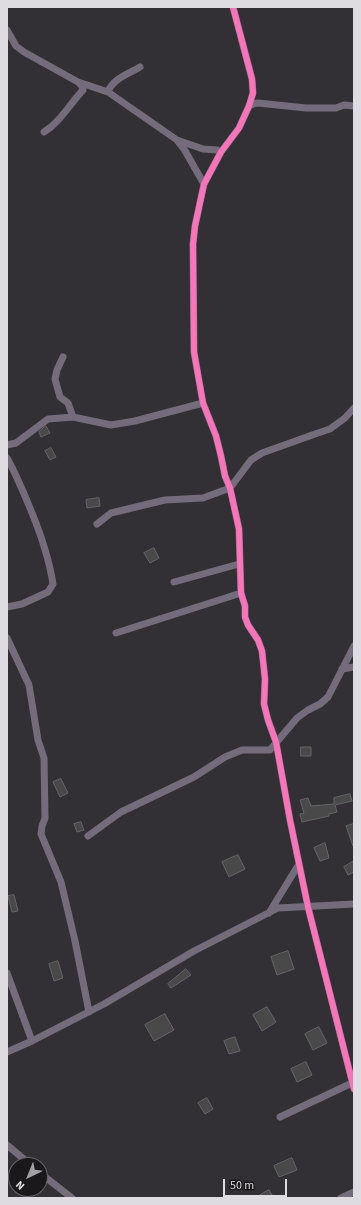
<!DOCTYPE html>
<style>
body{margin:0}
#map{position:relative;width:361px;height:1205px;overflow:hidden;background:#323034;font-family:"Source Sans 3",sans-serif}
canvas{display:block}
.frame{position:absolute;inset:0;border:8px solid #dedce0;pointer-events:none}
.north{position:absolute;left:8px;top:1157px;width:40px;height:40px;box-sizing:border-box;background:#1a181b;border:1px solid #68666a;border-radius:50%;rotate:223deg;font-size:11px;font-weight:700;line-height:16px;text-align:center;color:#dedce0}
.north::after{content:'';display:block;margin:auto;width:14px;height:18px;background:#a2a0a4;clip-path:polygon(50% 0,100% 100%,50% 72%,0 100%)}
.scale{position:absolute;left:223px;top:1179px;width:64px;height:18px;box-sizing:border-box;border:2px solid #dedce0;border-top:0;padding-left:5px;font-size:12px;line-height:14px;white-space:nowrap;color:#dedce0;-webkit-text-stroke:3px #1a181b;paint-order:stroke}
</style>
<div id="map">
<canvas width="361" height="1205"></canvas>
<div class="frame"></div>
<div class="north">N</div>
<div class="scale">50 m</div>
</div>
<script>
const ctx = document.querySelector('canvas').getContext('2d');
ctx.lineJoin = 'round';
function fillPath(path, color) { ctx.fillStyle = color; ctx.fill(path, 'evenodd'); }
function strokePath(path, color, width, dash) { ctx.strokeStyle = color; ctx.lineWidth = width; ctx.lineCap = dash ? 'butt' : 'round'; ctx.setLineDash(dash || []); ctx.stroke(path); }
const building = new Path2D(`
 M46,426L50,433L41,437L39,432Z
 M51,448L56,457L50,460L45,451Z
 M99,498L100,506L87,508L86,500Z
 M154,548L159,558L150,563L144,553Z
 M301,747H311V756H301Z
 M61,779L68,793L60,797L53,782Z
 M350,794L352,801L335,805L337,812L329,814V816L302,822L300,814L304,813L300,800L308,798L311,806L334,804V798Z
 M81,822L84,830L77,832L74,824Z
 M354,824V846H353L346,826Z
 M325,843L329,858L320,861L314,848Z
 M238,855L245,869L229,877L222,862Z
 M354,861V872L348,875L344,867Z
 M14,895L18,911L12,912L8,896Z
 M288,951L294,969L277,975L271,957Z
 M58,961L63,978L54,981L49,964Z
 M186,969L191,975L171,988L168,984Z
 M267,1007L276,1022L262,1031L253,1015Z
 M165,1014L174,1030L154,1041L145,1025Z
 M319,1027L327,1043L313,1050L305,1034Z
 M235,1037L240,1051L229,1054L224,1041Z
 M306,1062L312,1075L297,1082L291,1069Z
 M207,1098L213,1109L205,1114L198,1103Z
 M292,1158L297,1170L279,1177L274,1166Z
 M269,1190L274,1198H255Z`);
fillPath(building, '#49494a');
strokePath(building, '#656567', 1);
strokePath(new Path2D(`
 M233,7L252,79L253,93L249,106L239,128L221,152L204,184L195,226L193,244L194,352L203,403L216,436L221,456L225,476L230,488L239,529L241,593L245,606V617L248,625L258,640L262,651L265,679L264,704L268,720L276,742L290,820L308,907L354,1089
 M7,30L16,46L24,52L78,82L108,92L177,140L184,149L204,184
 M108,92C112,79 130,73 140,67
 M249,106L253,104L258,103L306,108H336L344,105L354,106
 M44,132C60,122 70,104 83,90L82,86L79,83
 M177,140L203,149L217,150L221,152
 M63,357L57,370L55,379L60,397L68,403L73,417
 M7,445L16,443L48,419L73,417L111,425L135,421L203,403
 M7,458C16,474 23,491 30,508C40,532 49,558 53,584L48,592L22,604L7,607
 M97,524L111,513L165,500L203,498L230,488L251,460L262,453L315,434L330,429L345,418L354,408
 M174,582L239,564
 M116,633L241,593
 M7,638L29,685L38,740L44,758L45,818L42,826L41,834L61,882L75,941L89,1012
 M342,669L354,667
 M88,836L121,812L194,777L225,757L242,750H270L297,718L308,710L320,704L328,697L354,646
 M269,913L299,864
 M7,973L32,1041
 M7,1052L32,1041L104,1004L194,951L278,908L354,904
 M280,1117L352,1083
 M7,1145L31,1165
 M40,1173L72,1198
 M341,1198L354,1192`), '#746c7a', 7);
strokePath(new Path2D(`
 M233,7L252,79L253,93L249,106L239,128L221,152L204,184L195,226L193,244L194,352L203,403L216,436L221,456L225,476L230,488L239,529L241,593L245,606V617L248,625L258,640L262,651L265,679L264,704L268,720L276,742L290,820L308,907L354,1089`), '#fb73b8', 6);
</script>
